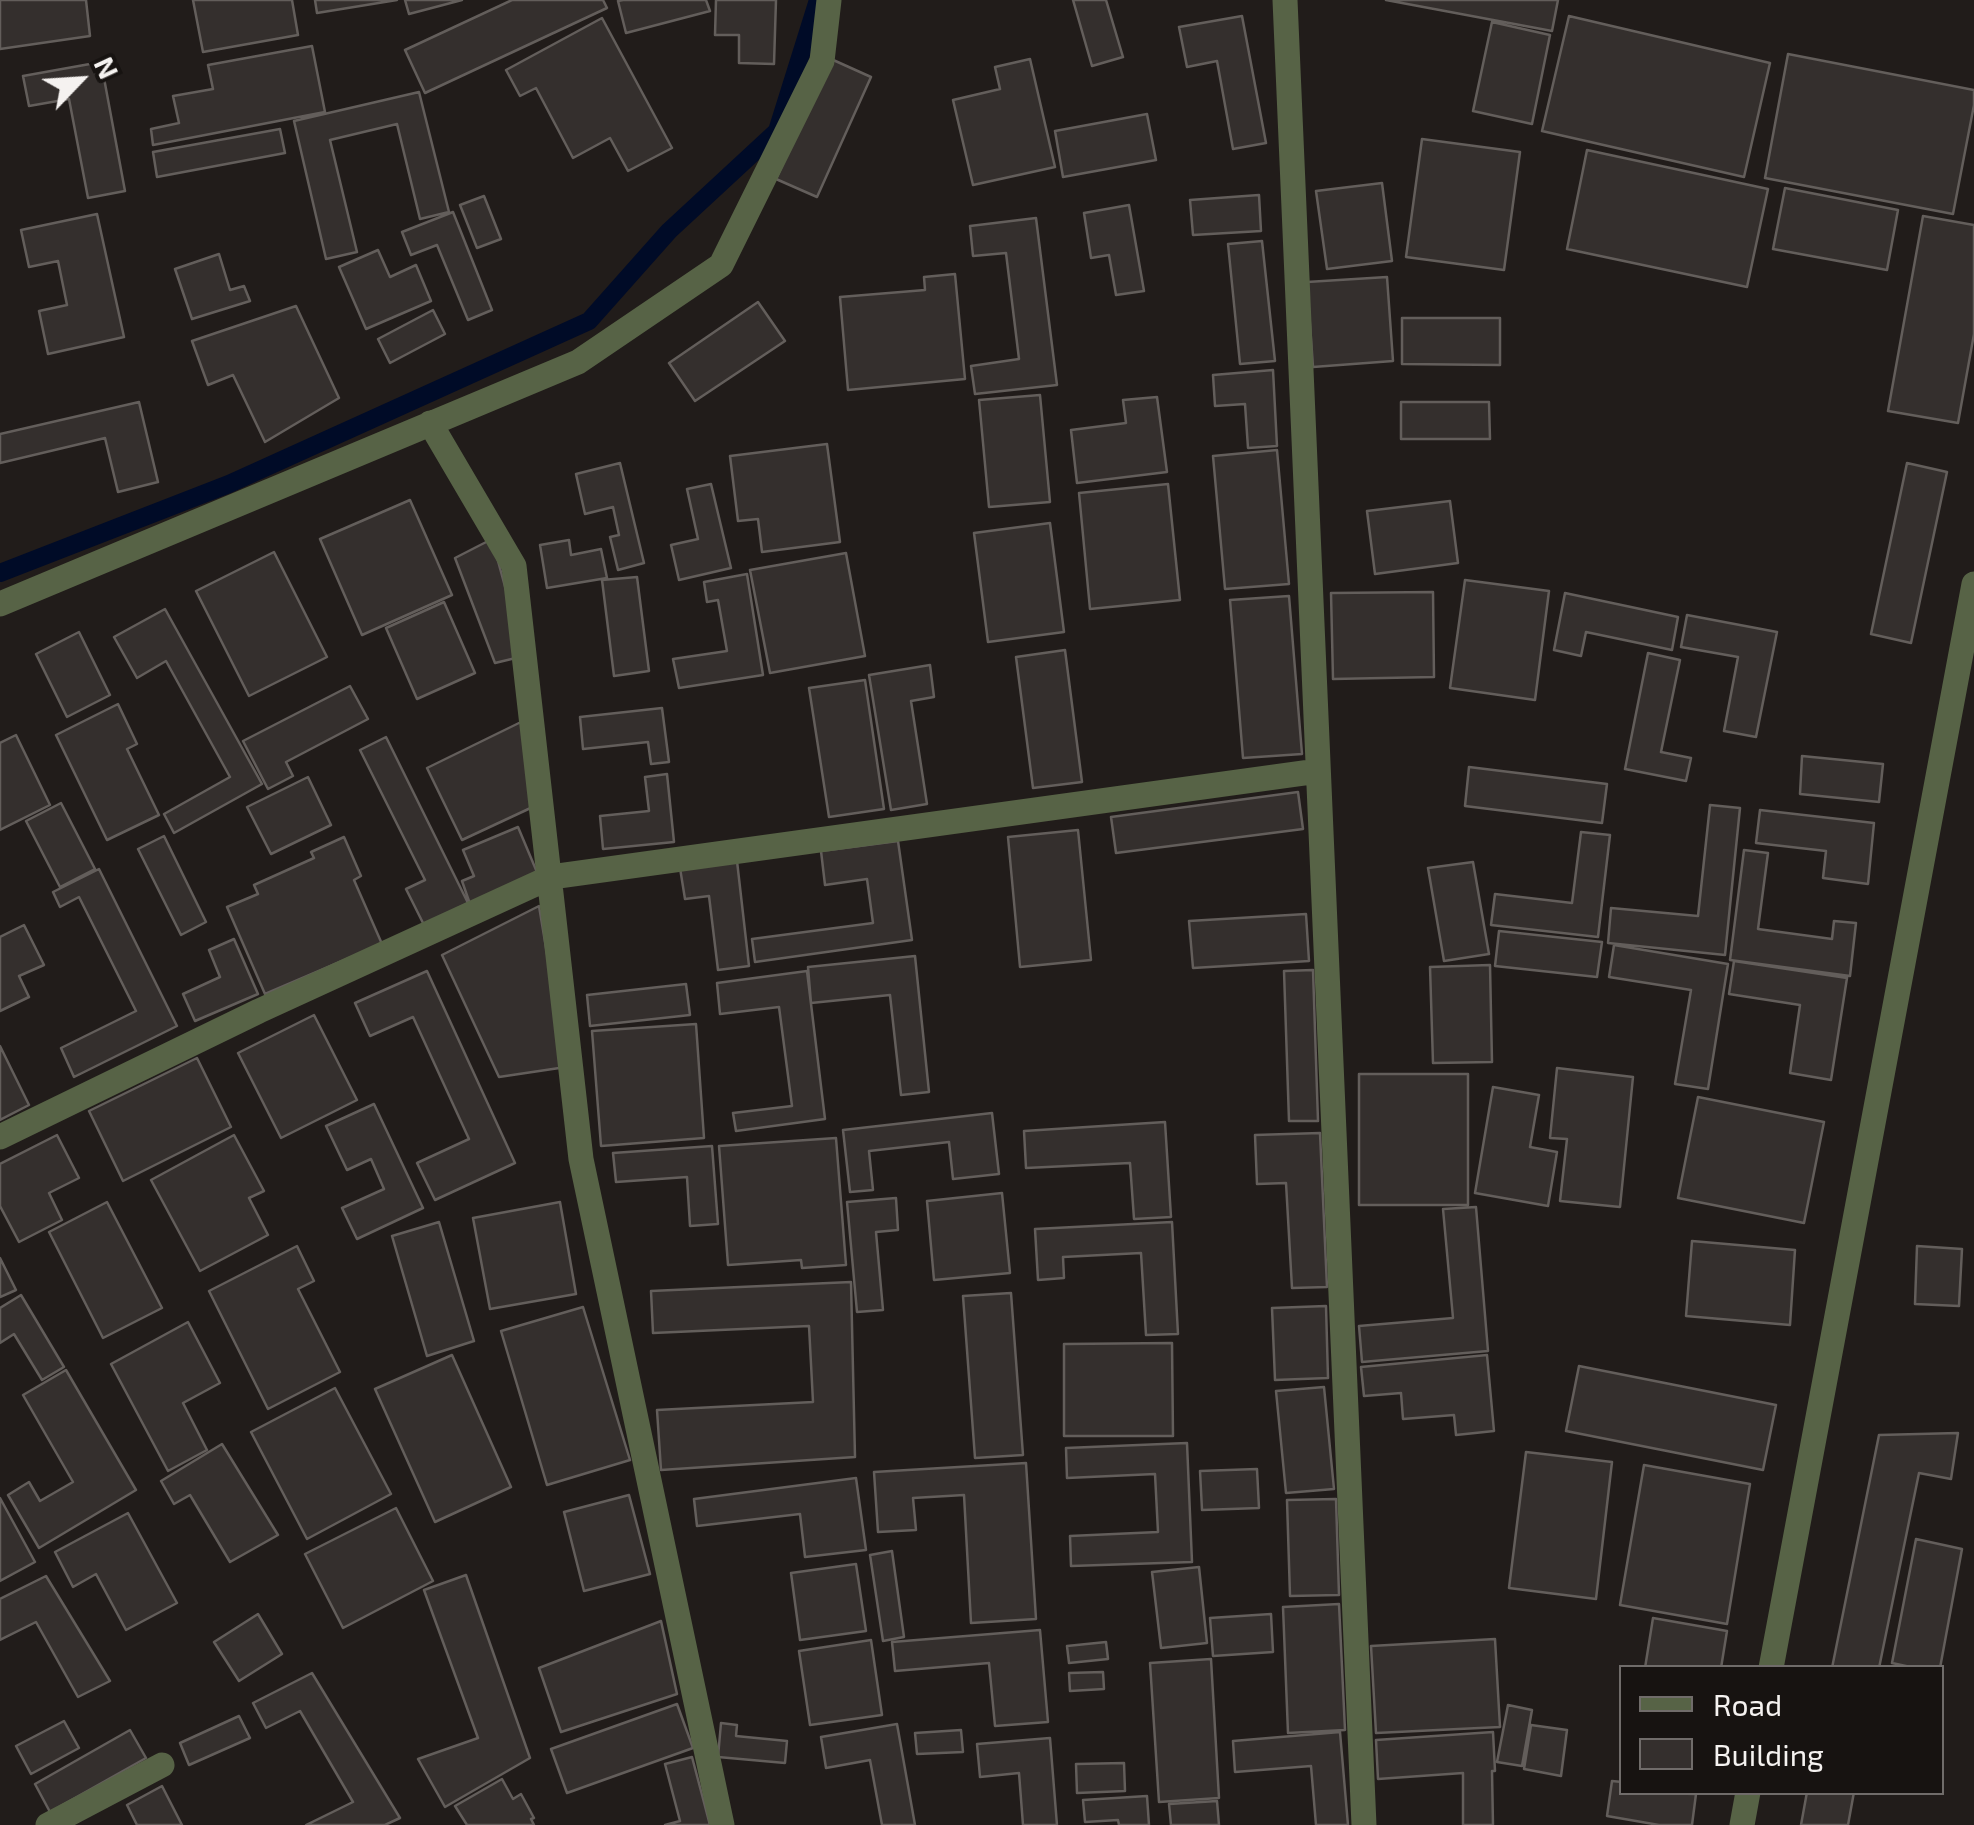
<!DOCTYPE html>
<style>
body{margin:0}
#map{position:relative;width:1974px;height:1825px;overflow:hidden;background:#211c1a;font-family:"Exo 2",sans-serif}
canvas{display:block}
.legend{position:absolute;left:1619px;top:1665px;width:325px;height:130px;box-sizing:border-box;background:#171311;border:2px solid #706c6a;margin:0;padding:12px 18px;list-style:none;font-size:30px;color:#f5f2f0}
.legend li{display:flex;align-items:center;gap:20px;height:50px}
.legend b{width:50px;border:2px solid #706c6a}
.north{position:absolute;left:30px;top:30px;width:100px;height:100px;-webkit-text-stroke:8px #171311;paint-order:stroke;rotate:65deg;font-size:28px;font-weight:700;line-height:40px;text-align:center;color:#f5f2f0}
.north::after{content:'';display:block;margin:auto;width:35px;height:45px;background:#f5f2f0;clip-path:polygon(50% 0,100% 100%,50% 72%,0 100%)}
</style>
<div id="map">
<canvas width="1974" height="1825"></canvas>
<ul class="legend">
<li><b style="height:12px;background:#576346"></b>Road</li>
<li><b style="height:28px;background:#342f2d"></b>Building</li>
</ul>
<div class="north">N</div>
</div>
<script>
const ctx = document.querySelector('canvas').getContext('2d');
ctx.lineJoin = 'round';
function strokePath(path, color, width, dash) { ctx.strokeStyle = color; ctx.lineWidth = width; ctx.lineCap = dash ? 'butt' : 'round'; ctx.setLineDash(dash || []); ctx.stroke(path); }
function fillPath(path, color) { ctx.fillStyle = color; ctx.fill(path, 'evenodd'); }
strokePath(new Path2D(`
 M0,573L229,484L589,321L669,231L777,131L818,0`), '#000b27', 18);
const building = new Path2D(`
 M0,0H86L90,36L0,49Z
 M193,0H292L298,35L203,52Z
 M315,0H397L317,13Z
 M405,0H462L409,14Z
 M512,0H603L607,8L425,93L405,50Z
 M623,0H706L710,11L626,33L618,1Z
 M716,0H776L774,64L739,63V35H715Z
 M1073,0H1106L1123,57L1092,66Z
 M1386,0H1558L1552,31Z
 M1242,16L1266,143L1233,149L1217,61L1187,67L1179,27Z
 M1569,16L1770,63L1744,177L1542,131Z
 M602,18L672,148L628,171L610,138L573,158L536,88L520,96L506,70Z
 M1492,22L1550,35L1532,124L1473,111Z
 M312,46L325,112L153,145L151,129L179,123L173,96L213,89L208,65Z
 M1788,54L1974,90V105L1953,214L1765,178Z
 M831,59L871,77L817,197L776,179Z
 M1030,59L1055,167L973,185L953,100L1000,89L995,67Z
 M101,62L125,191L88,198L69,99L29,106L23,76Z
 M419,92L449,212L420,219L397,124L330,140L357,252L326,259L294,121Z
 M1147,114L1156,160L1063,177L1055,131Z
 M280,129L285,153L157,177L153,152Z
 M1422,139L1520,152L1504,270L1406,257Z
 M1587,150L1768,189L1747,287L1567,249Z
 M1382,183L1392,261L1327,269L1316,191Z
 M1785,188L1898,210L1887,270L1773,249Z
 M1259,195L1261,231L1193,235L1190,200Z
 M484,196L501,239L477,248L460,205Z
 M1129,205L1144,291L1116,295L1109,255L1091,258L1084,213Z
 M453,212L492,310L468,320L437,245L411,255L402,232Z
 M97,214L124,337L48,354L39,311L67,305L58,261L29,267L21,230Z
 M1923,216L1974,225V334L1958,423L1888,411Z
 M1036,218L1057,385L975,394L971,366L1019,359L1006,253L973,256L970,226Z
 M1262,241L1275,361L1240,364L1228,244Z
 M378,250L390,277L416,265L431,301L366,329L339,267Z
 M219,254L230,290L244,286L250,301L192,319L175,269Z
 M955,274L965,379L848,390L840,297L925,290L924,277Z
 M1387,277L1393,361L1313,367L1307,282Z
 M758,302L785,341L695,401L669,363Z
 M296,306L339,398L265,442L233,375L208,385L192,341Z
 M433,310L445,334L390,363L378,339Z
 M1402,318H1500V365L1402,364Z
 M1273,370L1277,446L1248,448L1245,404L1215,406L1213,375Z
 M1040,395L1050,502L989,507L979,400Z
 M1157,397L1167,472L1077,483L1071,430L1126,423L1123,400Z
 M139,402L158,482L118,492L105,438L0,463V434Z
 M1401,402H1489L1490,439H1401Z
 M827,444L840,542L762,552L758,519L738,521L730,456Z
 M1277,450L1289,584L1225,589L1213,456Z
 M620,463L644,563L618,570L610,537L619,535L613,507L585,514L576,474Z
 M1907,463L1947,472L1911,643L1871,634Z
 M711,484L731,568L679,580L671,545L698,539L687,489Z
 M1168,484L1180,600L1090,609L1079,493Z
 M410,500L452,595L362,635L320,539Z
 M1450,501L1458,563L1375,574L1367,511Z
 M1050,523L1064,632L988,642L974,533Z
 M492,539L524,656L495,663L455,558Z
 M569,540L571,555L601,549L607,578L547,588L540,545Z
 M274,552L327,657L249,696L196,591Z
 M846,553L865,656L770,673L750,570Z
 M747,574L763,675L679,688L673,659L727,651L718,600L707,602L704,582Z
 M637,577L649,671L614,676L602,580Z
 M1465,580L1549,591L1535,700L1450,688Z
 M1433,592L1434,677L1333,679L1331,593Z
 M1565,593L1678,617L1672,650L1586,632L1581,656L1554,650Z
 M1289,596L1302,754L1243,758L1230,600Z
 M444,602L475,673L417,699L386,628Z
 M165,609L262,784L174,833L164,814L230,777L166,661L137,678L114,637Z
 M1687,615L1777,632L1756,737L1724,731L1738,657L1681,647Z
 M79,632L110,695L67,717L36,654Z
 M1065,650L1082,782L1033,788L1016,657Z
 M1648,653L1680,660L1661,752L1691,758L1686,781L1625,769Z
 M930,665L934,697L911,701L927,804L891,810L869,675Z
 M865,680L884,809L829,817L809,688Z
 M350,686L368,719L286,762L293,776L268,789L243,741Z
 M118,704L137,744L127,749L159,815L107,840L56,735Z
 M662,708L669,762L651,764L648,742L583,749L580,717Z
 M521,722L537,805L462,840L427,768Z
 M16,735L50,805L0,830V743Z
 M386,737L468,903L424,925L406,889L425,880L360,750Z
 M1802,756L1883,764L1879,802L1800,794Z
 M1469,767L1607,784L1602,823L1465,806Z
 M667,774L674,842L603,849L600,816L649,811L645,777Z
 M308,777L331,825L271,854L247,807Z
 M1298,792L1303,829L1116,853L1111,817Z
 M61,803L95,869L60,887L26,821Z
 M1710,805L1740,808L1725,955L1608,943L1611,908L1698,916Z
 M1760,810L1874,823L1868,884L1823,878L1826,851L1756,843Z
 M518,827L539,877L470,904L462,881L474,876L463,850Z
 M1078,830L1091,960L1020,967L1008,837Z
 M1581,832L1610,835L1598,937L1491,925L1495,894L1572,903Z
 M164,836L206,922L181,935L138,849Z
 M344,837L361,876L354,880L382,944L265,994L227,907L258,894L254,885L314,858L311,852Z
 M898,841L912,940L755,962L752,939L873,923L867,879L825,885L821,851Z
 M1744,850L1768,853L1758,929L1832,939L1834,921L1856,923L1850,976L1730,960Z
 M737,861L749,966L718,970L709,896L685,899L680,868Z
 M1473,862L1489,954L1444,961L1428,868Z
 M99,869L177,1026L74,1077L61,1048L136,1011L79,897L60,907L53,892Z
 M539,906L566,1067L499,1077L442,955Z
 M1306,914L1309,961L1193,968L1189,921Z
 M24,925L44,965L19,976L29,997L0,1011V937Z
 M1499,931L1602,942L1597,977L1495,966Z
 M234,939L258,994L195,1021L183,994L220,977L209,950Z
 M1614,945L1728,964L1708,1089L1675,1084L1691,990L1609,977Z
 M915,956L929,1092L901,1095L890,995L811,1003L808,967Z
 M1734,961L1847,978L1831,1080L1790,1073L1800,1005L1729,994Z
 M1490,965L1492,1062L1433,1063L1430,967Z
 M1313,970L1318,1121H1289L1284,971Z
 M427,971L515,1163L435,1200L417,1163L469,1139L413,1017L370,1036L355,1003Z
 M807,971L825,1119L736,1131L733,1113L792,1106L779,1007L720,1014L717,983Z
 M686,984L690,1015L590,1026L587,995Z
 M314,1015L357,1100L281,1138L238,1053Z
 M696,1024L704,1138L601,1146L592,1031Z
 M0,1046L29,1105L0,1120Z
 M197,1058L231,1127L123,1181L89,1111Z
 M1557,1068L1633,1077L1620,1207L1560,1201L1567,1139L1550,1138Z
 M1359,1074H1468V1205H1359Z
 M1493,1087L1539,1095L1530,1147L1557,1152L1548,1206L1475,1193Z
 M1698,1097L1824,1122L1804,1223L1678,1198Z
 M374,1104L423,1208L357,1239L342,1208L384,1189L371,1159L347,1170L326,1126Z
 M992,1113L999,1174L953,1179L949,1142L869,1151L873,1190L850,1192L843,1130Z
 M1165,1122L1171,1217L1134,1219L1130,1163L1026,1168L1024,1131Z
 M1320,1133L1327,1287L1292,1288L1286,1183L1257,1184L1255,1135Z
 M57,1135L79,1178L49,1193L62,1220L19,1242L0,1206V1164Z
 M234,1135L264,1191L249,1198L268,1235L200,1271L151,1180Z
 M836,1138L846,1265L802,1268L801,1260L728,1265L719,1146Z
 M712,1146L718,1224L690,1226L687,1177L616,1182L613,1153Z
 M1002,1193L1010,1273L934,1280L927,1201Z
 M896,1198L898,1230L876,1232L883,1310L857,1312L847,1202Z
 M107,1202L162,1308L103,1338L49,1232Z
 M560,1202L576,1294L490,1309L473,1218Z
 M1476,1207L1488,1351L1362,1362L1359,1326L1453,1318L1443,1209Z
 M439,1222L474,1341L427,1356L392,1236Z
 M1172,1222L1178,1334L1146,1335L1141,1253L1063,1257L1064,1278L1038,1280L1035,1229Z
 M1692,1241L1795,1250L1790,1325L1686,1316Z
 M297,1246L314,1281L298,1289L340,1372L268,1409L209,1291Z
 M1917,1246L1962,1249L1959,1306L1915,1304Z
 M0,1258L16,1290L0,1297Z
 M851,1282L855,1457L661,1470L657,1410L813,1402L809,1326L653,1333L651,1291Z
 M1011,1293L1023,1455L975,1458L963,1296Z
 M21,1295L64,1367L42,1380L14,1334L0,1343V1308Z
 M1326,1306L1328,1378L1275,1380L1272,1308Z
 M583,1307L630,1460L547,1485L501,1331Z
 M188,1322L220,1383L183,1403L207,1450L168,1471L111,1364Z
 M1172,1343L1173,1436H1064V1344Z
 M452,1355L511,1487L435,1522L375,1389Z
 M1487,1355L1494,1431L1456,1435L1454,1415L1403,1419L1401,1393L1364,1396L1361,1367Z
 M1579,1366L1776,1405L1763,1470L1566,1431Z
 M66,1370L136,1490L39,1548L8,1495L29,1482L40,1501L73,1482L23,1395Z
 M1324,1387L1334,1489L1286,1493L1276,1391Z
 M335,1388L391,1494L307,1539L251,1432Z
 M1958,1433L1951,1479L1919,1473L1879,1668H1832L1879,1435Z
 M1187,1443L1192,1562L1071,1566L1070,1536L1158,1532L1155,1474L1067,1478L1066,1448Z
 M222,1444L278,1535L230,1562L190,1495L174,1504L161,1481Z
 M1526,1452L1612,1462L1596,1599L1509,1588Z
 M1026,1463L1036,1619L971,1623L964,1495L913,1498L916,1530L878,1532L874,1472Z
 M1644,1465L1750,1484L1727,1624L1620,1605Z
 M1257,1469L1259,1508L1202,1510L1200,1471Z
 M856,1478L866,1550L805,1557L800,1514L697,1526L694,1499Z
 M629,1495L650,1574L584,1591L564,1512Z
 M0,1498L35,1562L0,1581Z
 M1336,1499L1339,1595L1290,1596L1287,1500Z
 M396,1508L433,1581L343,1628L305,1554Z
 M128,1513L177,1603L126,1630L96,1574L73,1587L55,1552Z
 M1916,1539L1962,1549L1940,1668H1915L1892,1663Z
 M892,1551L904,1637L883,1641L870,1555Z
 M856,1564L866,1631L800,1640L791,1573Z
 M1199,1567L1207,1643L1161,1648L1152,1572Z
 M466,1575L530,1758L445,1807L418,1759L478,1738L424,1590Z
 M46,1576L110,1681L78,1697L36,1622L0,1640V1599Z
 M1339,1604L1345,1730L1288,1733L1283,1607Z
 M258,1614L282,1654L239,1681L214,1642Z
 M1271,1614L1273,1652L1213,1656L1210,1618Z
 M1653,1618L1727,1631L1721,1668H1645Z
 M661,1621L677,1694L561,1732L539,1668Z
 M1040,1630L1048,1722L995,1726L989,1663L895,1671L892,1642Z
 M1495,1639L1500,1727L1376,1733L1371,1646Z
 M871,1640L882,1715L810,1725L799,1651Z
 M1106,1642L1108,1659L1069,1663L1067,1646Z
 M1211,1659L1219,1798L1159,1802L1150,1663Z
 M1103,1672L1104,1689L1070,1691L1069,1673Z
 M312,1673L400,1818L385,1825H306L353,1802L300,1711L266,1728L253,1703Z
 M677,1704L693,1748L567,1793L551,1749Z
 M1508,1705L1532,1710L1522,1766L1497,1762Z
 M239,1716L250,1738L189,1765L180,1743Z
 M64,1721L79,1748L31,1774L16,1746Z
 M721,1723L737,1725L736,1736L787,1741L785,1763L718,1757Z
 M897,1724L915,1825H882L870,1760L826,1768L821,1737Z
 M1531,1725L1567,1730L1561,1776L1524,1769Z
 M130,1730L146,1758L50,1812L35,1784Z
 M961,1730L963,1752L917,1754L915,1733Z
 M1340,1732L1348,1825H1316L1311,1766L1235,1772L1233,1741Z
 M1493,1732L1495,1771H1492L1493,1825H1463V1773L1378,1779L1376,1740Z
 M1050,1738L1057,1825H1023L1019,1773L980,1777L977,1744Z
 M692,1757L710,1825H665L680,1821L665,1764Z
 M1124,1763L1125,1791L1077,1793L1076,1764Z
 M502,1779L513,1799L521,1794L534,1818L531,1819L534,1825H467L455,1806Z
 M1612,1781L1622,1782V1792L1696,1794L1692,1825H1659L1607,1816Z
 M162,1786L182,1825H137L127,1805Z
 M1807,1792H1854L1848,1825H1801Z
 M1147,1796L1149,1825H1119L1118,1820L1085,1822L1083,1800Z
 M1217,1801L1219,1825H1171L1169,1804Z`);
fillPath(building, '#342f2d');
strokePath(building, '#635e5b', 2.5);
strokePath(new Path2D(`
 M1285,0L1364,1825
 M430,423L514,566L581,1159L722,1825
 M0,604L578,362L721,265L822,61L829,0
 M0,1137L259,1011L551,877L1318,771
 M1771,1668L1974,584
 M48,1825L162,1765
 M1742,1825L1748,1792`), '#576346', 25);
</script>
